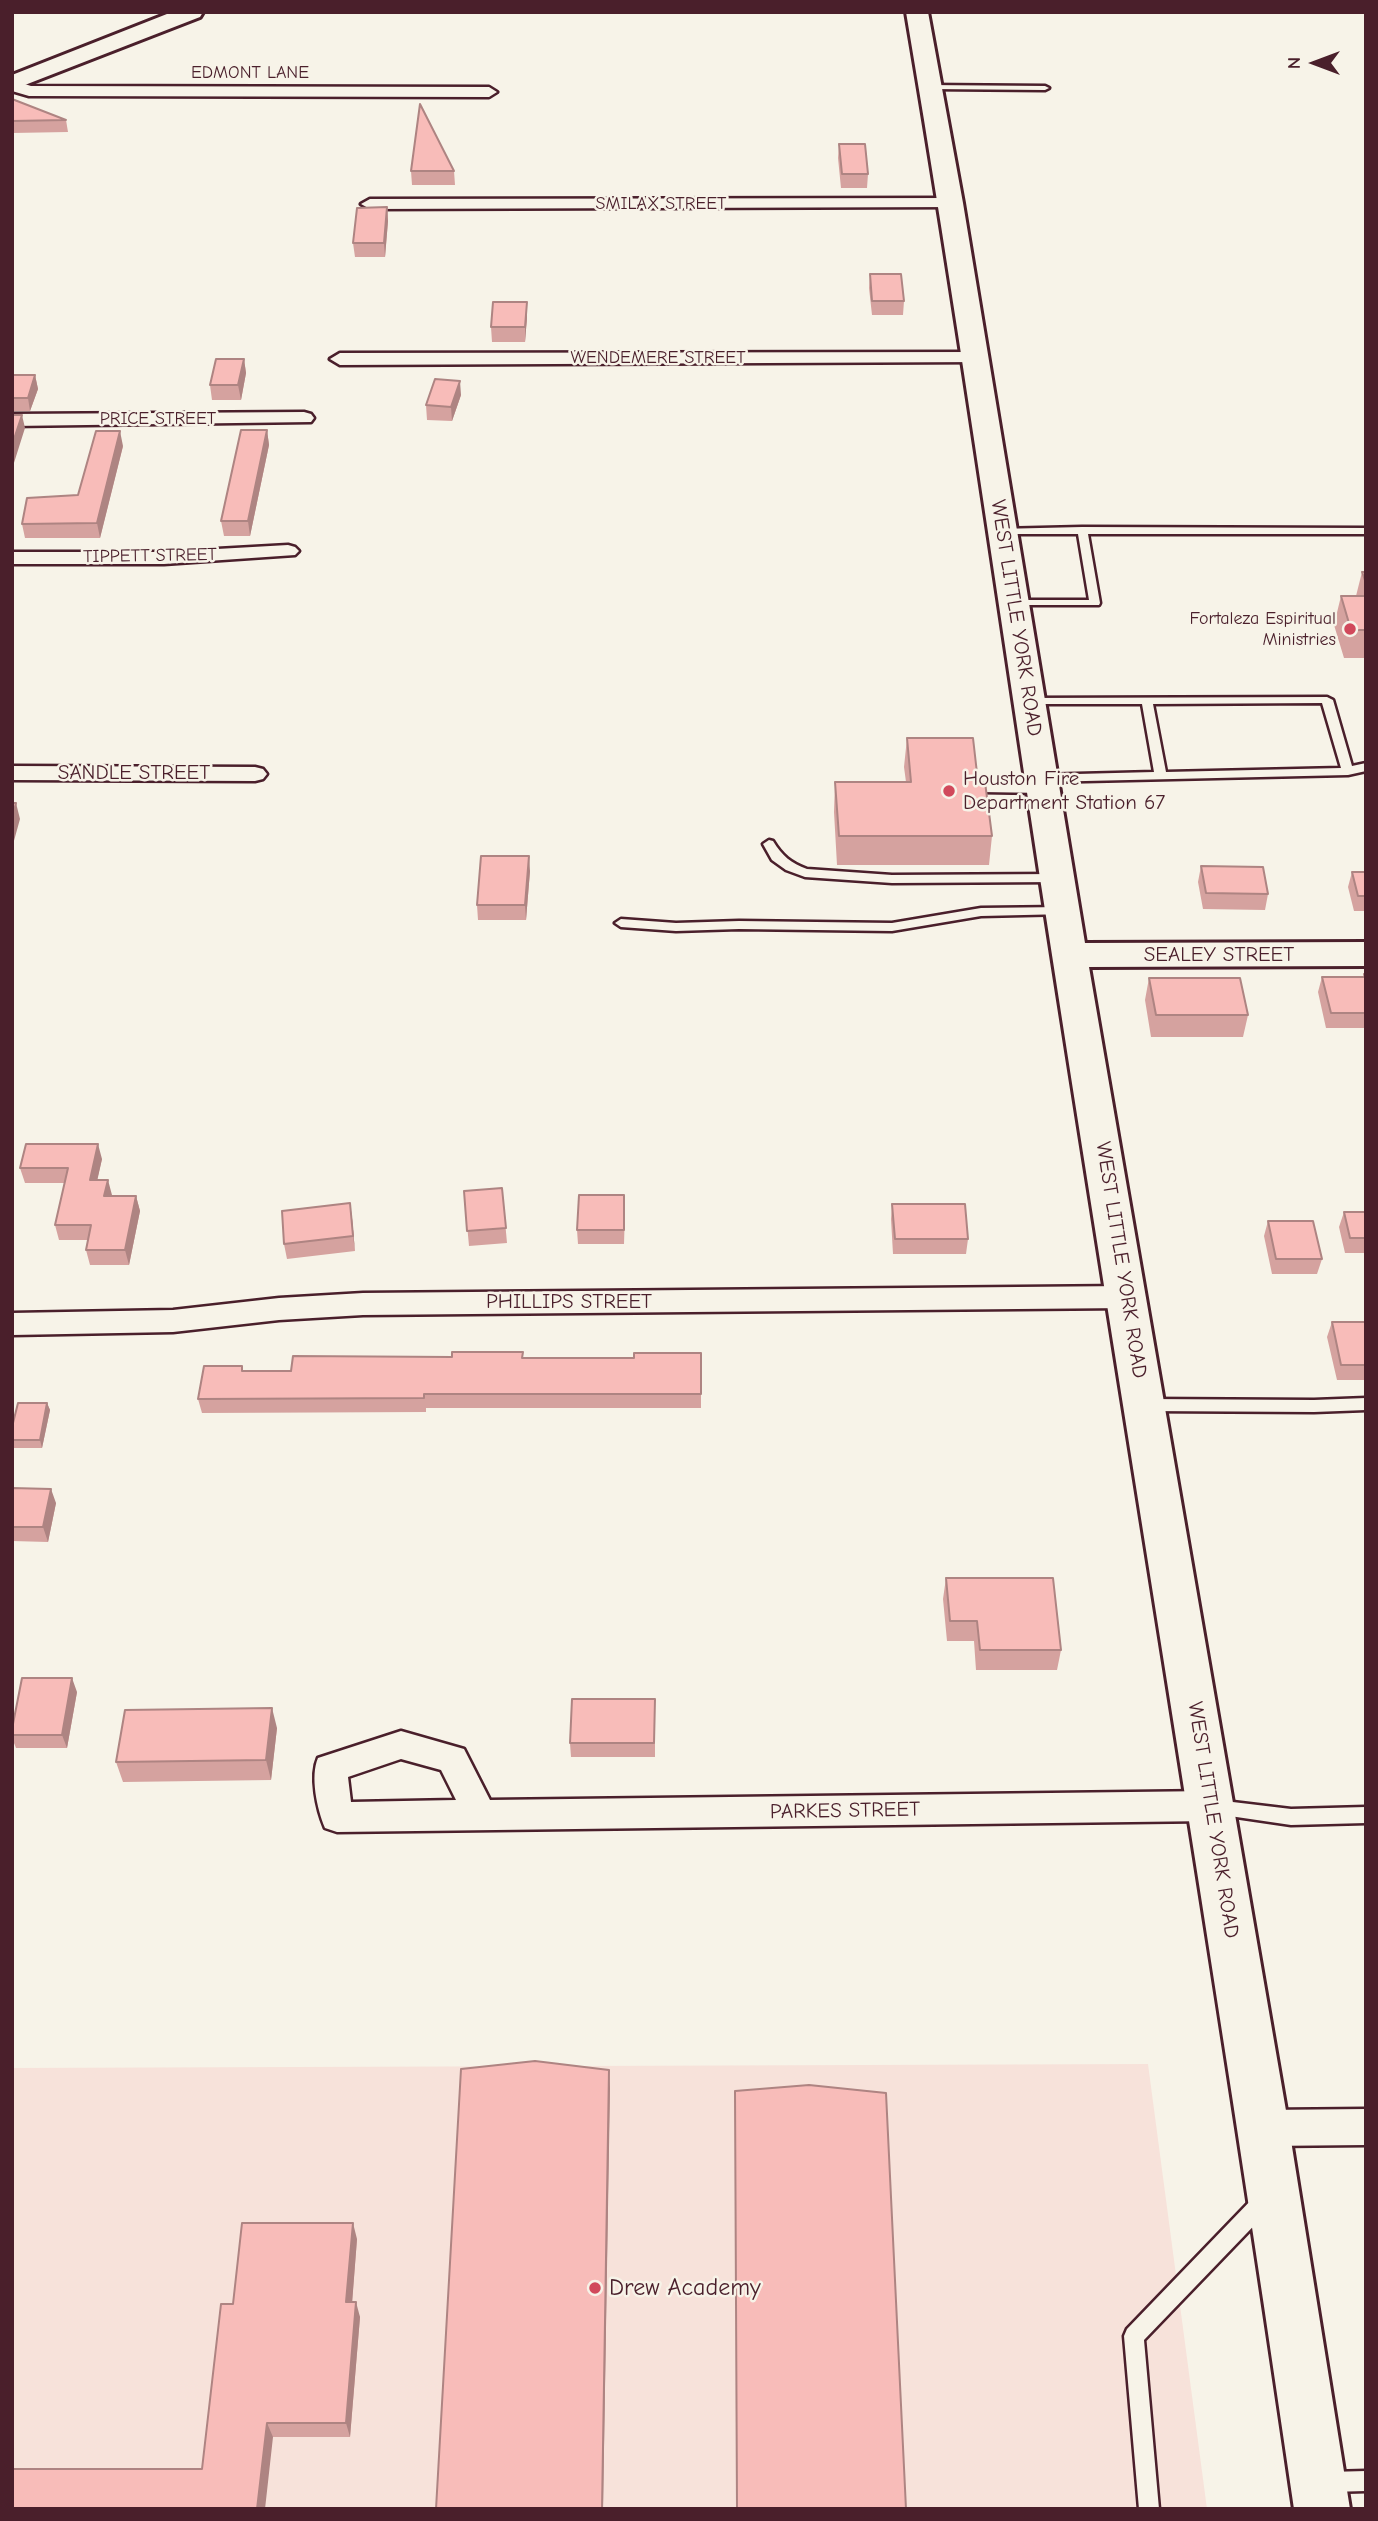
<!DOCTYPE html>
<style>
body{margin:0}
#map{position:relative;width:1378px;height:2521px;overflow:hidden;background:#f7f3e8;font-family:"Comic Neue",sans-serif}
canvas{display:block}
.frame{position:absolute;inset:0;border:14px solid #4a1f2b;pointer-events:none}
.north{position:absolute;left:1280px;top:28px;width:70px;height:70px;-webkit-text-stroke:5px #f7f3e8;paint-order:stroke;rotate:270deg;font-size:19px;font-weight:700;line-height:28px;text-align:center;color:#4a1f2b}
.north::after{content:'';display:block;margin:auto;width:24px;height:32px;background:#4a1f2b;clip-path:polygon(50% 0,100% 100%,50% 72%,0 100%)}
</style>
<div id="map">
<canvas width="1378" height="2521"></canvas>
<div class="frame"></div>
<div class="north">N</div>
</div>
<script>
const ctx = document.querySelector('canvas').getContext('2d');
ctx.lineJoin = 'round';
function fillPath(path, color) { ctx.fillStyle = color; ctx.fill(path, 'evenodd'); }
function strokePath(path, color, width, dash) { ctx.strokeStyle = color; ctx.lineWidth = width; ctx.lineCap = dash ? 'butt' : 'round'; ctx.setLineDash(dash || []); ctx.stroke(path); }
function label(font, color, halo, rows, align = 'center') {
  ctx.font = font + ' "Comic Neue",sans-serif'; ctx.lineWidth = 5; ctx.setLineDash([]); ctx.textBaseline = 'middle'; ctx.strokeStyle = halo; ctx.fillStyle = color; for (const [text, x, y, turn = 0] of rows) {
    ctx.save(); ctx.translate(x, y); ctx.rotate((+turn || 0) * Math.PI / 180); ctx.textAlign = isNaN(turn) ? turn : align; if (halo) ctx.strokeText(text, 0, 0); ctx.fillText(text, 0, 0); ctx.restore();
  }
}
fillPath(new Path2D(`
 M1148,2064L1207,2509H12V2068Z`), '#f7e2da');
const lane = new Path2D(`
 M927,85L1045,86L1049,88L1045,90L930,89H927Z
 M1082,527L1366,528V534H1088L1100,603L1099,605H1009V601L1013,600H1089L1078,534H1002L998,533V529Z
 M1327,697L1333,700L1352,766L1366,763V771L1348,775L1042,782L1038,781V775L1154,772L1142,704H1030L1024,701L1030,698ZM1322,703L1341,768L1166,772L1153,704Z
 M986,785H1044L1050,789L1044,793L982,792L980,789Z
 M769,840L773,841C782,856 791,863 807,869L892,875L1057,874L1063,878L1057,882L892,883L805,877L786,870L772,860L763,844Z
 M1063,907L1069,911L1067,914L981,916L892,931L739,929L676,931L621,927L615,923L621,919L676,923L739,921L892,923L981,908Z
 M1366,1398V1410L1314,1412L1146,1411L1141,1409L1139,1405L1141,1401L1146,1399L1314,1400Z
 M1216,1800L1291,1809L1366,1807V1823L1291,1825L1216,1814L1210,1812L1208,1807L1210,1802Z
 M1263,2193L1270,2195L1272,2202L1270,2209L1144,2340L1159,2509H1139L1124,2336L1127,2329L1256,2195Z
 M1366,2471V2491L1329,2492L1322,2489L1319,2482L1322,2475L1329,2472Z`);
const street = new Path2D(`
 M12,80L31,86L489,87L497,92L489,97L29,96L12,91Z
 M951,198L960,203L957,207L370,209L361,204L370,199Z
 M975,352L985,358L982,362L340,365L330,359L340,353Z
 M304,412L311,414L314,418L311,422L12,426V414Z
 M288,545L295,547L299,551L295,555L164,564H12V552H164Z
 M12,766L255,767L263,769L267,774L263,779L255,781L12,780Z
 M1127,1286L1137,1289L1141,1297L1137,1305L1127,1308L363,1315L279,1320L173,1332L12,1335V1313L173,1310L279,1298L363,1293Z
 M401,1731L464,1749L490,1800L1211,1791L1223,1795L1228,1806L1223,1817L1211,1821L337,1832L325,1828C317,1809 310,1776 318,1758ZM401,1759L441,1770L456,1800L351,1802L348,1777Z
 M1366,2109V2145L1264,2146L1251,2141L1246,2128L1251,2115L1264,2110Z`);
const secondary = new Path2D(`
 M172,12H203L200,17L12,90V75Z
 M906,12H928L963,203L1085,943L1366,942V966L1089,967L1289,2128L1350,2509H1294C1215,1964 1124,1422 1040,878C996,589 955,300 906,12Z`);
strokePath(lane, '#4a1f2b', 5);
strokePath(street, '#4a1f2b', 5);
strokePath(secondary, '#4a1f2b', 6);
fillPath(lane, '#f7f3e8');
fillPath(street, '#f7f3e8');
fillPath(secondary, '#f7f3e8');
fillPath(new Path2D(`
 M12,99L66,120L68,132L12,133Z
 M839,144L868,174L867,188H841L838,158Z
 M411,171H454L455,185H412Z
 M387,207L388,221L385,257H355L353,243Z
 M870,274L904,301L903,315H872L869,288Z
 M527,302V317L525,342H492L491,327Z
 M244,359L246,373L241,400H212L210,385Z
 M12,375H35L38,389L30,411H12Z
 M461,395L452,421L427,420L426,405Z
 M267,430L269,445L250,536H224L221,521Z
 M123,446L100,538H25L22,524L78,495Z
 M1362,572H1366V658H1344L1334,625L1341,596H1356Z
 M907,738L978,782L992,836L989,865H837L834,812L835,782H906L904,767Z
 M1201,866L1268,894L1265,910L1203,909L1198,882Z
 M530,871L526,920H478L477,905Z
 M1352,872H1366V911H1354L1348,887Z
 M1364,974H1366V1028H1326L1318,992L1322,977H1363Z
 M1149,978L1248,1015L1243,1037H1151L1145,1000Z
 M102,1159L97,1180L112,1196H136L140,1211L129,1265H90L86,1250L88,1240H59L55,1225L65,1183H25L20,1168Z
 M502,1188L507,1243L469,1246L464,1191Z
 M892,1204L968,1239L966,1254H893L891,1219Z
 M625,1210L624,1244H578L577,1230Z
 M1344,1212H1366V1253H1345L1339,1227Z
 M352,1218L355,1251L287,1259L284,1244Z
 M1268,1221L1322,1259L1317,1274H1272L1264,1236Z
 M1332,1322H1366V1380H1337L1327,1337Z
 M523,1352V1358H634L701,1353V1408H426V1412L202,1413L198,1399L242,1366L243,1371H291Z
 M47,1403L50,1410L42,1448H12V1427Z
 M12,1488L56,1503L48,1542L12,1541Z
 M946,1578L1061,1650L1057,1670H976L974,1641H947L943,1599Z
 M77,1692L67,1748H16L12,1738V1729Z
 M655,1699V1757H571L570,1743Z
 M277,1728L271,1780L123,1782L116,1762Z
 M735,2091L906,2509H737Z
 M357,2239L352,2302L360,2317L350,2437H273L202,2469L233,2304Z`), '#d5a29f');
fillPath(new Path2D(`
 M387,207L388,221L385,257L384,243Z
 M527,302V317L525,342V327Z
 M244,359L246,373L241,400L238,385Z
 M35,375L38,389L30,411L28,398Z
 M460,381L461,395L452,421L451,407Z
 M22,415L25,428L13,466L12,445Z
 M267,430L269,445L250,536L248,521Z
 M120,431L123,446L100,538L97,523Z
 M16,803L20,819L12,848V818Z
 M529,856L530,871L526,920L525,905Z
 M98,1144L102,1159L94,1195L90,1180Z
 M108,1180L112,1195L108,1211L104,1196Z
 M136,1196L140,1211L129,1265L125,1250Z
 M350,1203L352,1218L355,1251L353,1236Z
 M47,1403L50,1410L42,1448L40,1440Z
 M51,1489L56,1503L48,1542L43,1527Z
 M72,1678L77,1692L67,1748L62,1735Z
 M272,1708L277,1728L271,1780L266,1760Z
 M609,2070L610,2088L603,2509H602Z
 M353,2223L357,2239L351,2317L346,2302Z
 M356,2302L360,2317L350,2437L346,2423Z
 M267,2423L273,2437L265,2509H257Z`), '#ae8482');
const building = new Path2D(`
 M12,99L66,120L12,121Z
 M420,104L454,171H411Z
 M839,144H865L868,174H842Z
 M387,207L384,243H353L357,208Z
 M870,274H901L904,301H872Z
 M493,302H527L525,327H491Z
 M216,359H244L238,385H210Z
 M12,375H35L28,398H12Z
 M435,379L460,381L451,407L426,405Z
 M12,415H22L12,445Z
 M241,430H267L248,521H221Z
 M96,431H120L97,523L22,524L27,498L78,495Z
 M1362,572H1366V583Z
 M1341,596H1366V630H1351Z
 M907,738H973L978,782H985L992,836H839L835,782H911Z
 M12,803H16L12,818Z
 M481,856H529L525,905H477Z
 M1201,866L1263,867L1268,894L1206,893Z
 M1352,872H1366V896H1358Z
 M1364,974H1366V1013H1331L1322,977H1365Z
 M1149,978H1240L1248,1015H1156Z
 M26,1144H98L90,1180H108L104,1196H136L125,1250H86L91,1225H55L68,1168H20Z
 M502,1188L506,1228L467,1231L464,1191Z
 M579,1195H624V1230H577Z
 M350,1203L353,1236L284,1244L282,1211Z
 M892,1204H965L968,1239H895Z
 M1344,1212H1366V1238H1350Z
 M1268,1221H1313L1322,1259H1276Z
 M1332,1322H1366V1365H1341Z
 M452,1352H523L522,1358H634V1353H701V1394H424V1398L198,1399L204,1366H242V1371H291L293,1356L452,1357Z
 M18,1403H47L40,1440H12V1427Z
 M12,1488L51,1489L43,1527H12Z
 M946,1578H1053L1061,1650H980L977,1621H950Z
 M22,1678H72L62,1735H12V1729Z
 M572,1699H655L654,1743H570Z
 M272,1708L266,1760L116,1762L125,1710Z
 M535,2061L609,2070L602,2509H436L461,2069Z
 M809,2085L886,2093L906,2509H737L735,2091Z
 M242,2223H353L346,2302H356L346,2423H267L257,2509H12V2469H202L221,2304H233Z`);
fillPath(building, '#f8bcb9');
strokePath(building, '#ae8482', 2);
for (const [x, y, r, color] of [
 [1350,629,7,"#d1495b"],
 [949,791,7,"#d1495b"],
 [595,2288,7,"#d1495b"]
]) { const dot = new Path2D(); dot.arc(x, y, r, 0, 2 * Math.PI); ctx.fillStyle = color; ctx.fill(dot); strokePath(dot, '#f7f3e8', 2.5); }
label('18px', '#4a1f2b', '#f7f3e8', [
 ["EDMONT LANE",250,73],
 ["SMILAX STREET",661,204],
 ["WENDEMERE STREET",658,358],
 ["PRICE STREET",158,419],
 ["TIPPETT STREET",150,556,-1]
]);
label('18px', '#4a1f2b', '#f7f3e8', [
 ["Fortaleza Espiritual",1336,619],
 ["Ministries",1336,640]
], 'right');
label('21px', '#4a1f2b', '#f7f3e8', [
 ["WEST LITTLE YORK ROAD",1016,618,81],
 ["SANDLE STREET",134,773],
 ["SEALEY STREET",1219,955],
 ["WEST LITTLE YORK ROAD",1121,1260,81],
 ["PHILLIPS STREET",569,1302],
 ["PARKES STREET",845,1811,-1],
 ["WEST LITTLE YORK ROAD",1213,1820,81]
]);
label('21px', '#4a1f2b', '#f7f3e8', [
 ["Houston Fire",963,779],
 ["Department Station 67",963,803]
], 'left');
label('24px', '#4a1f2b', '#f7f3e8', [
 ["Drew Academy",609,2288]
], 'left');
</script>
